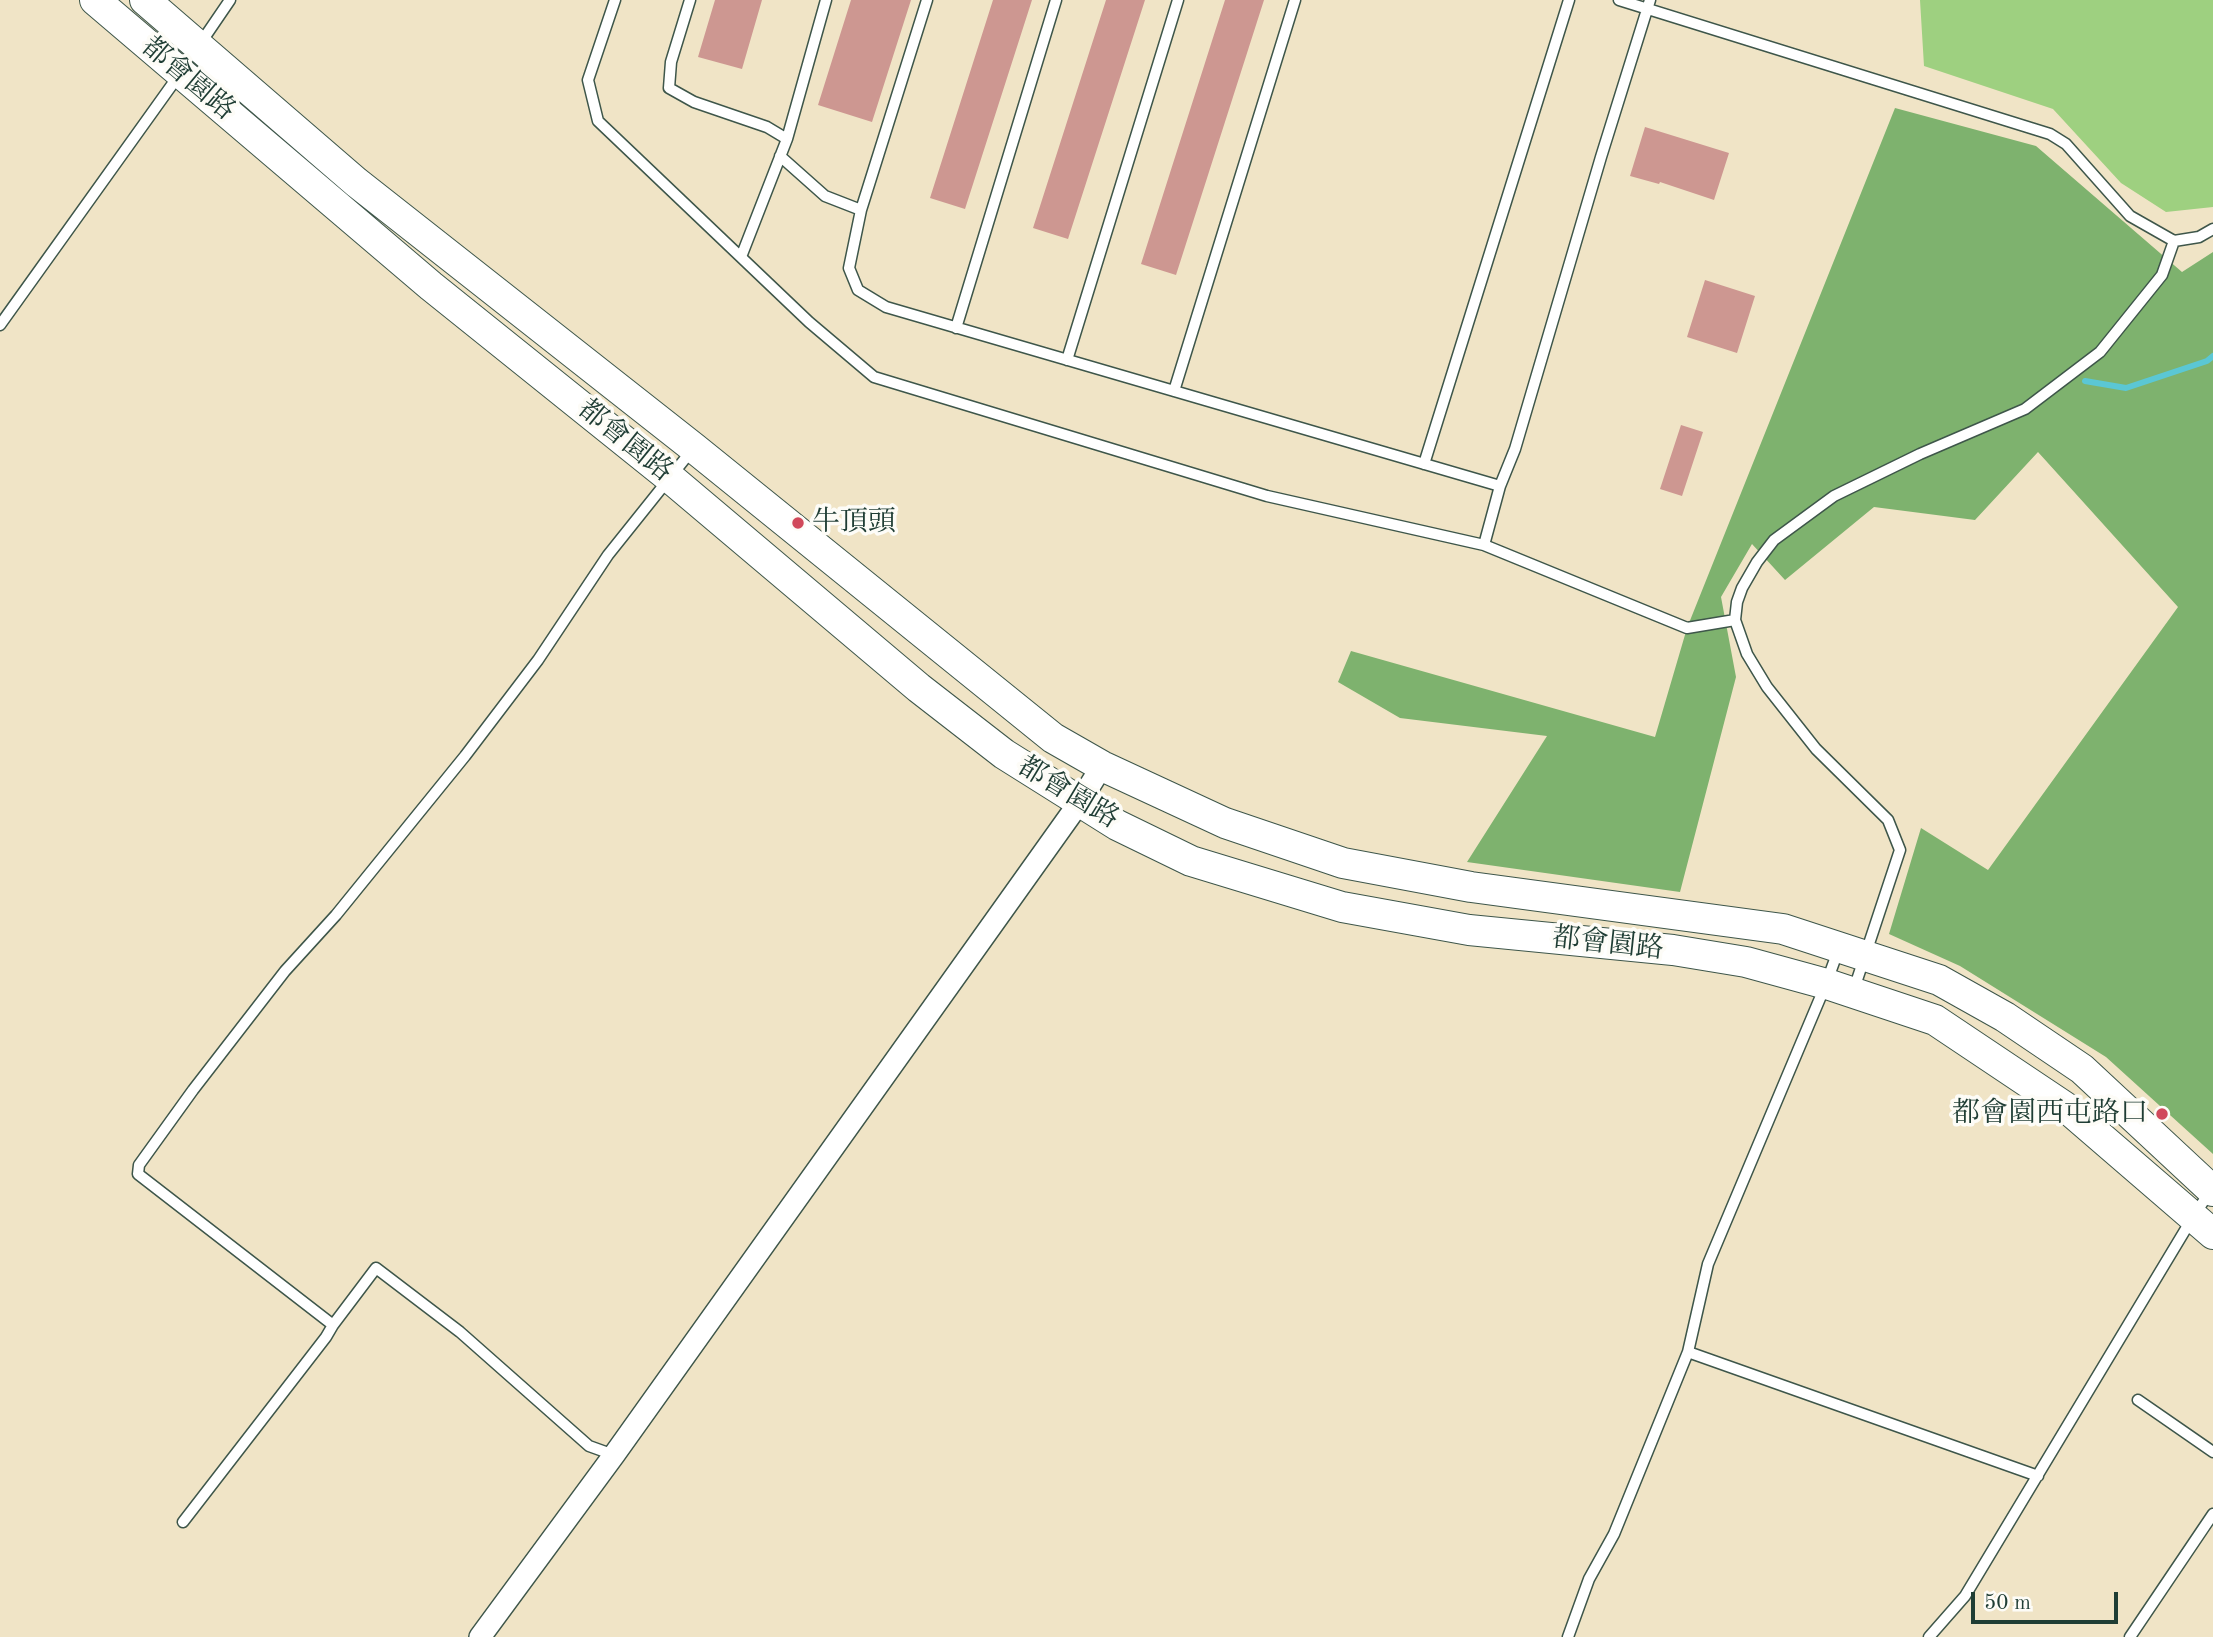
<!DOCTYPE html>
<meta charset="utf-8">
<style>
body{margin:0}
#map{position:relative;width:2213px;height:1637px;overflow:hidden;background:#f0e4c6;font-family:"Old Standard TT",serif}
canvas{display:block}
.scale{position:absolute;left:1971px;top:1592px;width:147px;height:32px;box-sizing:border-box;border:4px solid #1f3d34;border-top:0;padding-left:9px;font-size:21px;line-height:24px;white-space:nowrap;color:#1f3d34;-webkit-text-stroke:5px #fdfcf7;paint-order:stroke}
</style>
<div id="map">
<canvas width="2213" height="1637"></canvas>
<div class="scale">50 m</div>
</div>
<script>
const ctx = document.querySelector('canvas').getContext('2d');
ctx.lineJoin = 'round';
function fillPath(path, color) { ctx.fillStyle = color; ctx.fill(path, 'evenodd'); }
function strokePath(path, color, width, dash) { ctx.strokeStyle = color; ctx.lineWidth = width; ctx.lineCap = dash ? 'butt' : 'round'; ctx.setLineDash(dash || []); ctx.stroke(path); }
function label(font, color, halo, rows, align = 'center') {
  ctx.font = font + ' "Old Standard TT","Noto Serif TC",serif'; ctx.lineWidth = 7; ctx.setLineDash([]); ctx.textBaseline = 'middle'; ctx.strokeStyle = halo; ctx.fillStyle = color; for (const [text, x, y, turn = 0] of rows) {
    ctx.save(); ctx.translate(x, y); ctx.rotate((+turn || 0) * Math.PI / 180); ctx.textAlign = isNaN(turn) ? turn : align; if (halo) ctx.strokeText(text, 0, 0); ctx.fillText(text, 0, 0); ctx.restore();
  }
}
fillPath(new Path2D(`
 M1920,0H2213V207L2166,212L2121,183L2053,109L1924,66Z`), '#9ed080');
fillPath(new Path2D(`
 M1895,108L2036,146L2182,272L2213,252V1154L2106,1057L1960,966L1889,934L1921,828L1988,870L2178,607L2038,452L1975,520L1874,507L1785,580L1752,544L1721,597L1736,677L1680,892L1467,862L1547,736L1400,718L1338,682L1351,651L1655,737L1687,628Z`), '#7eb26e');
strokePath(new Path2D(`
 M2085,381L2126,388L2207,361L2213,356`), '#5bc7d4', 6);
fillPath(new Path2D(`
 M715,0H762L742,69L698,57Z
 M851,0H911L872,122L818,105Z
 M993,0H1032L965,209L930,198Z
 M1106,0H1145L1068,239L1033,228Z
 M1225,0H1264L1176,275L1141,264Z
 M1645,127L1729,153L1714,200L1660,182L1659,184L1630,176Z
 M1705,280L1755,296L1737,353L1687,337Z
 M1681,425L1703,432L1682,496L1660,489Z`), '#cd9791');
const lane = new Path2D(`
 M615,0L588,80L598,121L809,322L874,377L1267,496L1484,545L1687,628L1735,620
 M690,0L671,62L669,88L694,102L767,127L787,139
 M1619,0L2050,134L2066,144L2130,216L2174,241L2199,237L2213,229
 M200,44L230,0
 M780,156L825,196L861,210L849,268L858,290L886,307L1500,486
 M861,210L927,0
 M741,257L787,139L826,0
 M0,325L179,75
 M956,328L1056,0
 M1067,360L1178,0
 M1174,391L1295,0
 M1424,464L1569,0
 M1484,545L1500,486L1515,449L1601,157L1650,0
 M1853,992L1900,850L1888,820L1816,749L1767,687L1747,654L1735,620L1737,602L1742,588L1757,562L1774,540L1834,496L1920,454L2025,409L2100,352L2162,275L2174,241
 M333,1325L376,1268L460,1332L589,1446L614,1455
 M1688,1352L2038,1476
 M2138,1400L2213,1452
 M183,1522L326,1337L333,1325L138,1174L139,1165L193,1090L285,971L336,915L465,756L538,660L608,555L692,450
 M1568,1637L1589,1579L1614,1534L1688,1352L1708,1264L1826,984L1838,951
 M1929,1637L1965,1596L2193,1217L2211,1190
 M2130,1637L2213,1514`);
const street = new Path2D(`
 M480,1637L614,1455L1079,803L1102,766`);
const secondary = new Path2D(`
 M95,0L431,286L669,477L919,688L1004,754L1117,825L1191,861L1342,907L1469,930L1673,950L1746,962L1830,985L1935,1020L2068,1109L2213,1234
 M145,0L356,182L694,448L1053,738L1102,766L1225,823L1343,863L1471,887L1783,929L1939,980L2005,1017L2082,1069L2213,1191`);
strokePath(lane, '#3e564a', 13);
strokePath(street, '#3e564a', 24);
strokePath(secondary, '#3e564a', 32);
strokePath(lane, '#fff', 10);
strokePath(street, '#fff', 21);
strokePath(secondary, '#fff', 30);
for (const [x, y, r, color] of [
 [798,523,7,"#d1495b"],
 [2162,1114,7,"#d1495b"]
]) { const dot = new Path2D(); dot.arc(x, y, r, 0, 2 * Math.PI); ctx.fillStyle = color; ctx.fill(dot); strokePath(dot, '#fdfcf7', 2.5); }
label('28px', '#1f3d34', '#fdfcf7', [
 ["都會園路",188,79,40],
 ["都會園路",625,441,39],
 ["都會園路",1068,793,31],
 ["都會園路",1608,944,6]
]);
label('28px', '#1f3d34', '#fdfcf7', [
 ["牛頂頭",812,523],
 ["都會園西屯路口",2148,1114,"right"]
], 'left');
</script>
